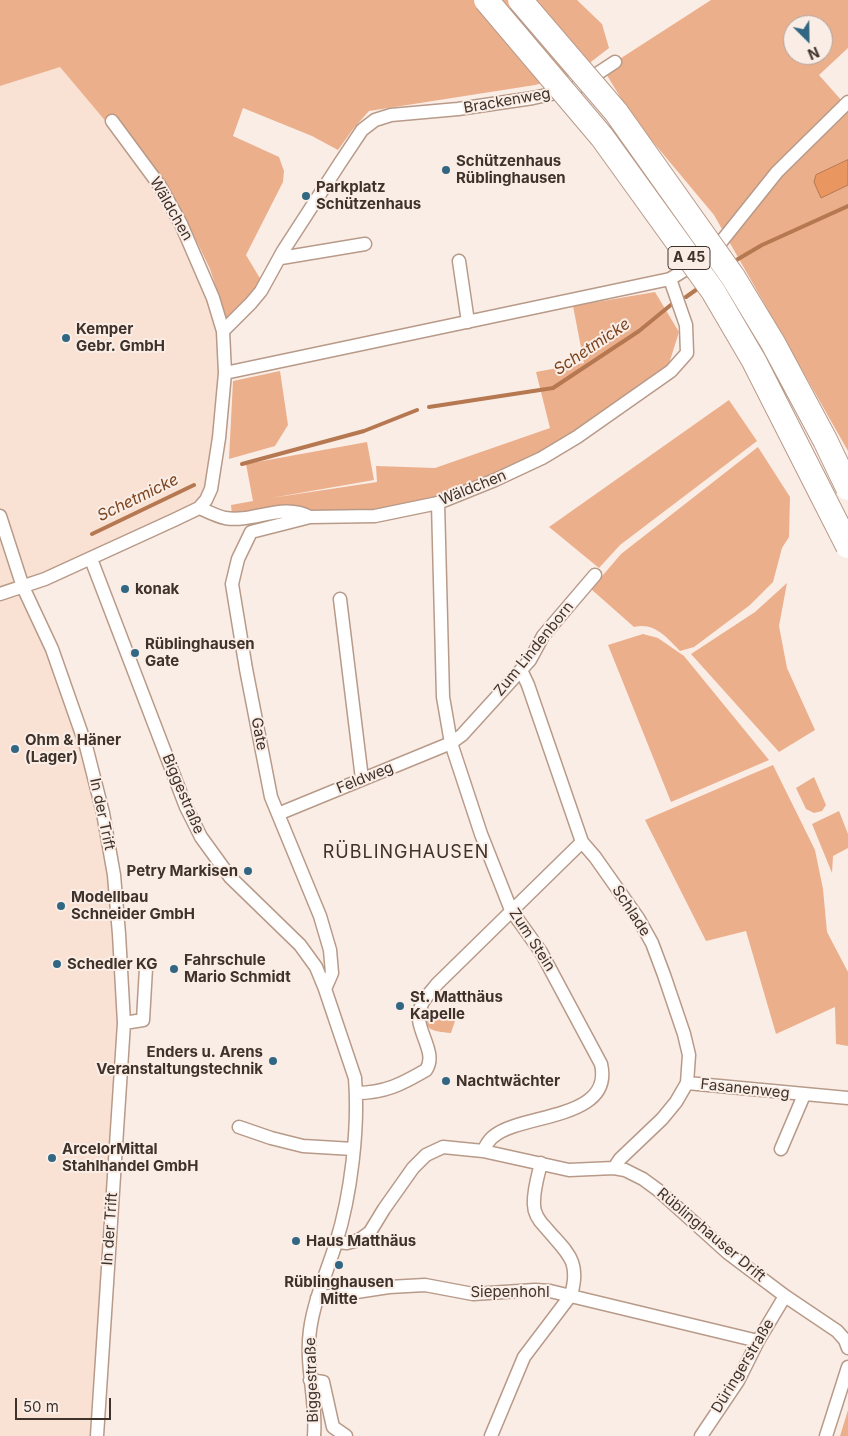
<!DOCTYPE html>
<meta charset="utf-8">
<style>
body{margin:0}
#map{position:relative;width:848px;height:1436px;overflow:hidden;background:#faede6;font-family:Inter,sans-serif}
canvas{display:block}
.north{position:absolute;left:783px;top:15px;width:50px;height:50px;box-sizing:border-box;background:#faede6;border:1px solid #afa29b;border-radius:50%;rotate:157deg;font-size:14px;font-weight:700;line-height:20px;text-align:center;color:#3e322b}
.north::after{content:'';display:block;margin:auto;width:18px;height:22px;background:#316782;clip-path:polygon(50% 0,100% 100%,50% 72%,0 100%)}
.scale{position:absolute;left:15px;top:1398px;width:96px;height:22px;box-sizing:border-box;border:2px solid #3e322b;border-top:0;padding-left:6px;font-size:15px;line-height:18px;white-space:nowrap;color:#3e322b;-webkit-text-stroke:4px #faede6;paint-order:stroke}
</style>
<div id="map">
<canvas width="848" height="1436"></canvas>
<div class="north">N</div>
<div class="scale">50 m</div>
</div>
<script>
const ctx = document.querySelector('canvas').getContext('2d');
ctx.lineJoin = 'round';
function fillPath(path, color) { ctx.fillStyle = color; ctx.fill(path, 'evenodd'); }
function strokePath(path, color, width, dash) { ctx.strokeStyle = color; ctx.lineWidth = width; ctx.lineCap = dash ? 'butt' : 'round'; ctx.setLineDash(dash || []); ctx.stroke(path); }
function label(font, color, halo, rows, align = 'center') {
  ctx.font = font + ' Inter,sans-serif'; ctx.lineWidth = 4; ctx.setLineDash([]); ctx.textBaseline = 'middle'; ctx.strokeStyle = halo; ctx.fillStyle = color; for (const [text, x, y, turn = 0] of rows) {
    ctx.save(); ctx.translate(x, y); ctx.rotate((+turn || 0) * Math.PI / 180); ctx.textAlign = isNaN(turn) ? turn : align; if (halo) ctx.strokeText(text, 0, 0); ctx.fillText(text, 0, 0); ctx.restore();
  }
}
fillPath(new Path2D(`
 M60,66L161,186L213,298L225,373L206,500L23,588L37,616L103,813L124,1023L97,1436H0V86Z`), '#f9e2d4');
fillPath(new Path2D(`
 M0,0H577L602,24L609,48L574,75L535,85L369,111L353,129L338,150L312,136L243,108L233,136L279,157L284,171L283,182L246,255L261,280L229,326L210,269L183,213L60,67L0,86Z
 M711,0H848V48L819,75L842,101L848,112V451L714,215L633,118L605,72L615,62ZM793,25H823V55H793Z
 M655,292L679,332L667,370L548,455L464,489L376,516L232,515L231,505L253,501L246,464L367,442L374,480L271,498L377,482L376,466L435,468L550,428L536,372L584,363L573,306Z
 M280,371L288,425L275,446L229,459L233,381Z
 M729,400L757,441L620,545L599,568L549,527Z
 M758,447L790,497L789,537L782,548L773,582L750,605L694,647L680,651C667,638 655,622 634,627L591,589L621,554Z
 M787,583L779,626L787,668L815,730L779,752L691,654L755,612Z
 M643,634L658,638L684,656L769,760L671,802L608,645Z
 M773,765L815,850L823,889L827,932L848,972V1046L836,1044L835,1007L776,1034L746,931L706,941L645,820Z
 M814,777L826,805L822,811L814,813L806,809L796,788Z
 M839,811L848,834V848L833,856L832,873L812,824Z
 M427,1008L456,1018L451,1033C432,1031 422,1031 427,1008Z
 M848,1410V1436H840Z`), '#ecaf8b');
const water = new Path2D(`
 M848,160V185L821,198L814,182L816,175Z`);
fillPath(water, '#ea9661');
strokePath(water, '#b67851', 1);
strokePath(new Path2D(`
 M733,262L762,245L848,206
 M686,297L700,287
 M429,407L553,388L639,331L672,304
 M242,464L364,431L417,410
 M92,534L194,485`), '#b67851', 4);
const street = new Path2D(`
 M281,258L365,244
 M459,261L468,322
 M223,331L251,303L261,291L283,251L340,163L362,130L375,120L391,115L458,109L533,98L574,89L615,62
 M225,373L670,279L701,260L717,247L777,172L848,102
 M438,503L443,697L451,743L481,834L511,910L541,952L601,1064C614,1120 523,1113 494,1136C488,1140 486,1146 483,1151
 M199,508C207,511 216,516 225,518C254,523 282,502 310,517L375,516L438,503L495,480L542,458L577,437L671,371L687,353L686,325L670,279
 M0,516L23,587L52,649L86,746L103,813L114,875L119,934L124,1023L97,1436
 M310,517L251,532L238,559L232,584L246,669L271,797L320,916L330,950L332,973L325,989
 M91,559L186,807L201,837L230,877L300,945L316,967L325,989L355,1078C359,1128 351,1195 336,1243C327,1272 314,1300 310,1330C305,1366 317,1401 314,1436
 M0,594L45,579L174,520L199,508L206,500L211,489L219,438L225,373L223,331L213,298L181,224L160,186L112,121
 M340,599L362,779
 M521,670L528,685L582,842L595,857L638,918L652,943L664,975L684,1034L689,1055L687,1083L676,1102L662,1119L620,1159L614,1168
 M278,814L451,743L462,735L521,670L530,660L543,636L595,575
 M124,1023L143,1020L146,968
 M687,1083L848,1098
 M356,1093C385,1093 402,1084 426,1070C439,1051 411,1027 421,1006C424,998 432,991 437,984L582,842
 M239,1127L271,1138L303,1146L353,1149
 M781,1149L804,1095
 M337,1242L347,1243L359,1240L370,1232L384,1209L413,1168L426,1155L443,1147L483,1151L569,1170L614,1168L625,1170L643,1179L658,1190L728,1253L785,1296L837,1331L845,1340L848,1348
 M317,1298L389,1287L425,1285L473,1294L535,1290L550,1291L758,1341
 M310,1380L323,1382L333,1427L346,1436
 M491,1436L524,1357L571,1295C581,1260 567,1253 546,1228C540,1222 534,1213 534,1205C533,1191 538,1176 541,1163
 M701,1436L738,1381L758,1341L785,1296
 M826,1436L848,1367`);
strokePath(street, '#b89a89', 15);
strokePath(street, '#fff', 12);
const highwayBridge = new Path2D(`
 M486,0L602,137L713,291L754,361L848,546
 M520,0L616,112L733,277L773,343L825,440L848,488`);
strokePath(highwayBridge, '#b89a89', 26, []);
strokePath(highwayBridge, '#fff', 24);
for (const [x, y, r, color] of [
 [446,170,5,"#316782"],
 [306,196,5,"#316782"],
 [66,338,5,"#316782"],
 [125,589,5,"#316782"],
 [135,653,5,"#316782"],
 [15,749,5,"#316782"],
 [248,871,5,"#316782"],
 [61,906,5,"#316782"],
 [57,964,5,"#316782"],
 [174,969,5,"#316782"],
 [400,1006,5,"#316782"],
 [273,1061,5,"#316782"],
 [446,1081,5,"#316782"],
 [52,1158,5,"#316782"],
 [296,1241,5,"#316782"],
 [339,1265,5,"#316782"]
]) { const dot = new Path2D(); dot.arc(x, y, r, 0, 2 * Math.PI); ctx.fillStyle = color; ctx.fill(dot); strokePath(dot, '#faede6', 2); }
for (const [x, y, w] of [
 [689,258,42]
]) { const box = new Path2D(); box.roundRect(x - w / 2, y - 11.5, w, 23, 4); ctx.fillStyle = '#faede6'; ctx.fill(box); strokePath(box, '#3e322b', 1); }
label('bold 14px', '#3e322b', null, [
 ["A 45",689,258]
]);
label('15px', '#3e322b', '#faede6', [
 ["Brackenweg",507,101,-10],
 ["Wäldchen",171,209,60],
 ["Wäldchen",473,488,-22],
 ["Zum Lindenborn",534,649,-51],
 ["Gate",259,734,79],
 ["Feldweg",365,778,-22],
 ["Biggestraße",183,794,67],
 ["In der Trift",102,814,78],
 ["Schlade",631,911,57],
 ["Zum Stein",532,940,57],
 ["Fasanenweg",745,1089,6],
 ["In der Trift",110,1229,-86],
 ["Rüblinghauser Drift",711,1235,40],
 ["Siepenhohl",510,1292],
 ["Düringerstraße",743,1366,-59],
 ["Biggestraße",312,1380,-92]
]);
label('bold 15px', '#3e322b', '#faede6', [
 ["Schützenhaus",456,161],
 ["Rüblinghausen",456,178],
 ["Parkplatz",316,187],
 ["Schützenhaus",316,204],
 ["Kemper",76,329],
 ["Gebr. GmbH",76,346],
 ["konak",135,589],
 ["Rüblinghausen",145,644],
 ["Gate",145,661],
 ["Ohm & Häner",25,740],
 ["(Lager)",25,757],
 ["Petry Markisen",238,871,"right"],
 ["Modellbau",71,897],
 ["Schneider GmbH",71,914],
 ["Fahrschule",184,960],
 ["Mario Schmidt",184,977],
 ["Schedler KG",67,964],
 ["St. Matthäus",410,997],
 ["Kapelle",410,1014],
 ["Enders u. Arens",263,1052,"right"],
 ["Veranstaltungstechnik",263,1069,"right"],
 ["Nachtwächter",456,1081],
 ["ArcelorMittal",62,1149],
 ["Stahlhandel GmbH",62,1166],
 ["Haus Matthäus",306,1241],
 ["Rüblinghausen",339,1282,"center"],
 ["Mitte",339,1299,"center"]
], 'left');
label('italic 16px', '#7b441e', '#faede6', [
 ["Schetmicke",592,347,-34],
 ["Schetmicke",138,498,-26]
]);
ctx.letterSpacing = '1px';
label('18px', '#3e322b', '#faede6', [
 ["RÜBLINGHAUSEN",406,853]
]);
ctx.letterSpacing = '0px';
</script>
